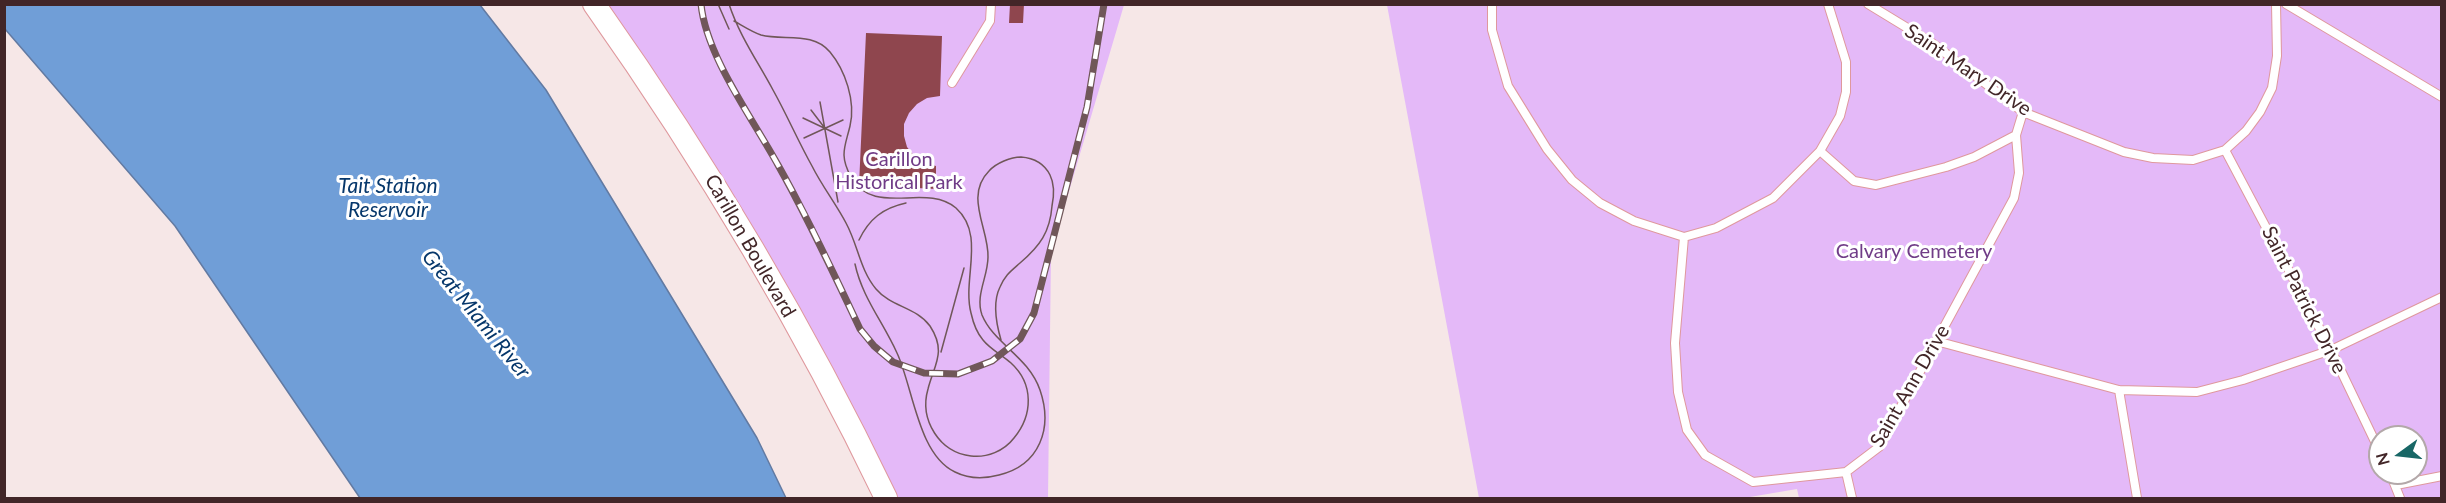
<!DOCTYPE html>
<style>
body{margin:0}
#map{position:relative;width:2446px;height:503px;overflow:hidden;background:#f6e7e7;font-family:Lato,sans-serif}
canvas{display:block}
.frame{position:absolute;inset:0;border:6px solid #422628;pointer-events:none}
.north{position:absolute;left:2368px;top:425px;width:60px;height:60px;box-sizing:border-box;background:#fff;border:2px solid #b3a8a9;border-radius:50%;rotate:255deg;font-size:16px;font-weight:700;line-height:24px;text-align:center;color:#422628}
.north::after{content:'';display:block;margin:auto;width:21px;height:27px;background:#186766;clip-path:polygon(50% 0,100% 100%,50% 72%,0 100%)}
</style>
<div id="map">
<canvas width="2446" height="503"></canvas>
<div class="frame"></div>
<div class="north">N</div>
</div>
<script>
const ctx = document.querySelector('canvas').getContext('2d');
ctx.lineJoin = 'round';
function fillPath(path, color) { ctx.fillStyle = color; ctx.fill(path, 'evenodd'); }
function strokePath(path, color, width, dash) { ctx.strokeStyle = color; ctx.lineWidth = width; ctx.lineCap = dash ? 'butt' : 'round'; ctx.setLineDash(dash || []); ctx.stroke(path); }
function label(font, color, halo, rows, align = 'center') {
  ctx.font = font + ' Lato,sans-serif'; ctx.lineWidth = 6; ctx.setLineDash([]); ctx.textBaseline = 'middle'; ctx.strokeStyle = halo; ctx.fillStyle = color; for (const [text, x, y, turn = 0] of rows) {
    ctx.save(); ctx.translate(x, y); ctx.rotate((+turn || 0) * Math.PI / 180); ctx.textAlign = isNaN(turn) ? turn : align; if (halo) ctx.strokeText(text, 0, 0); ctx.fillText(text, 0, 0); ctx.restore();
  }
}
fillPath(new Path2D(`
 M594,5H1124L1051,252L1048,498H886L862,448Z
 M1387,5H2441V498H1799L1797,489L1744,498H1479ZM2380,437H2416V473H2380Z`), '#e4b9f8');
const water = new Path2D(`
 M4,5H480L546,90L757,438L786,498H360L175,226L5,29Z`);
fillPath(water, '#709ed7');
strokePath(water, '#627aa2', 1.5);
fillPath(new Path2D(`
 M1010,4H1024L1023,23H1009Z
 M866,33L942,36L940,96L927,98L917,104L909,113L904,124V136L907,147L915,157L925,163L936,166V189L859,185Z`), '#8f464e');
const lane = new Path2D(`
 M1492,4V30L1508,86L1547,149L1572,180L1600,203L1634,221L1684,237
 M1868,4L1932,43L2023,112L2124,152L2153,158L2193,160L2225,150L2246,131L2260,112L2272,88L2277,56L2276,4
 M2286,4L2442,97
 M952,83L990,21L991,4
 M2225,150L2331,350L2380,452
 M1820,151L1854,181L1876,185L1946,167L1974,157L2016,135
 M1684,237L1675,343L1678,392L1687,430L1705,455L1753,482L1846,472L1879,447L2014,198L2019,173L2016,135L2023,112
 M1684,237L1716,228L1773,198L1820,151L1840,116L1846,92V62L1828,4
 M1936,341L2119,390L2197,392L2243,380L2331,350L2442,297
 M2119,390L2137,498
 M1846,472L1852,498
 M2390,473L2400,498
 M2396,485L2442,476`);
const secondary = new Path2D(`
 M594,4C705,161 803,325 886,498`);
strokePath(lane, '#df989d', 10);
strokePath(secondary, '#df989d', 24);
strokePath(lane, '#fff', 8);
strokePath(secondary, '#fff', 22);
strokePath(new Path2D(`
 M718,4L729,29
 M729,4C739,35 758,62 773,90C787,115 798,141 812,166C822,186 836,204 846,223C858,245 860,270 876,289C891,307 916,307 930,326C947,352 934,365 928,389C919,420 940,453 971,456C987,458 1004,451 1014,438C1033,415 1034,384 1011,363C1002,355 990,349 983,340C976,332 973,322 971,313C962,279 986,235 956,208C925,182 874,218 851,177C839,155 845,147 850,126C856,101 845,70 830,52C813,31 784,41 761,35C752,32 743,26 734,21
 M820,102L838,202
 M811,110L824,127
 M803,118L841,136
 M804,138L843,120
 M859,240C869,219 883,208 906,203
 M855,264C862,297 883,322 897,353C913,387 918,455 955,472C969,479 984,479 999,475C1040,465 1053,428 1040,390C1028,356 994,344 982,315C975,295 988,277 988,257C989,229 964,196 989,171C996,163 1011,157 1021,157C1034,158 1044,163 1050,175C1055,185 1054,196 1052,206C1050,232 1040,246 1020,263C1011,271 1005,275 1000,287C992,303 996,323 1001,340
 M941,352L964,268`), '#705759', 1.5);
const rail = new Path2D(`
 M701,4C706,56 753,119 778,165C808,218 834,274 860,329L874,346L893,362L924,373L958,374L992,361L1020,339L1034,313L1087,107L1104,4`);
strokePath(rail, '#705759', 7);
strokePath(rail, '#fff', 4.5, [14]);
label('20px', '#422628', '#fff', [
 ["Saint Mary Drive",1968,70,34],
 ["Carillon Boulevard",750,246,60],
 ["Saint Patrick Drive",2304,300,63],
 ["Saint Ann Drive",1910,386,-60]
]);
label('20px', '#703c87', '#fff', [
 ["Carillon",899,160],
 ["Historical Park",899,183],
 ["Calvary Cemetery",1914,252]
]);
label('italic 21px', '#06376b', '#fff', [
 ["Tait Station",388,186],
 ["Reservoir",388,210],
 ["Great Miami River",476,314,51]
]);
</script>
